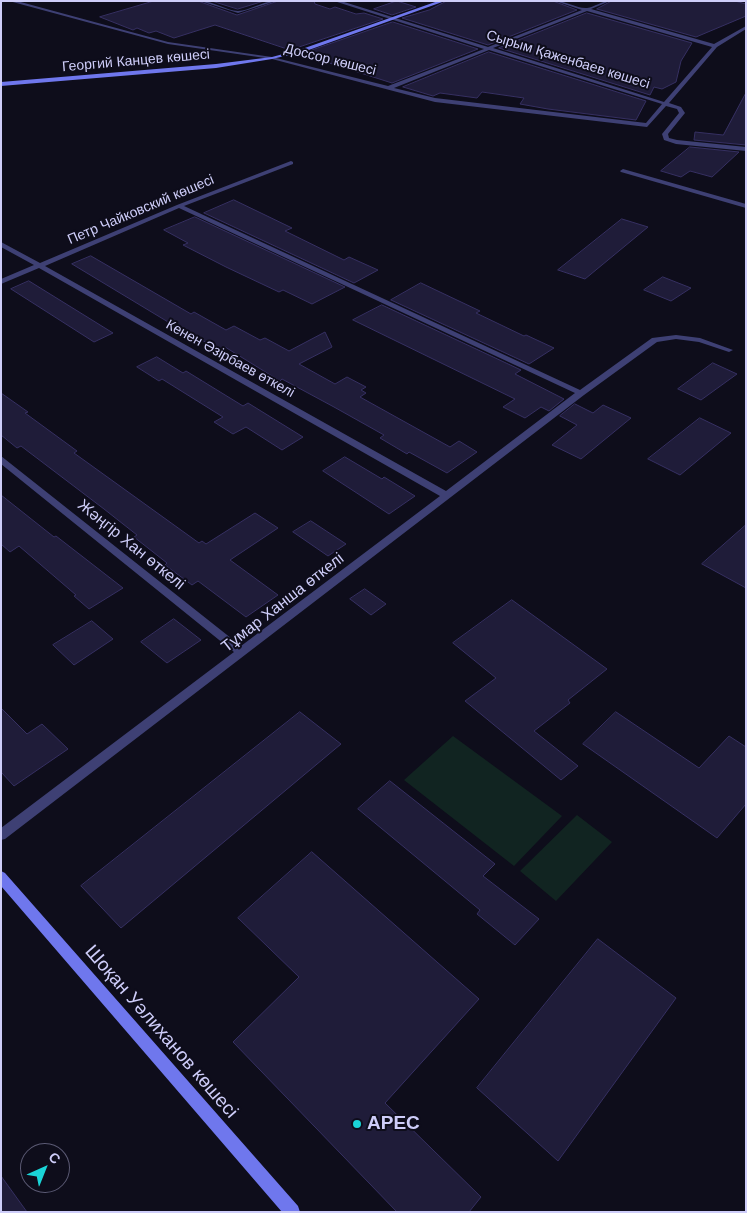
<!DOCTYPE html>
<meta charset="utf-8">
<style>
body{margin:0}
#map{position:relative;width:747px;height:1213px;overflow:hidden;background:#0e0d1b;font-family:Arial,sans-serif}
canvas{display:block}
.frame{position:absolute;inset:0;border:2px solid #cecdf9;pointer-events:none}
.north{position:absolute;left:20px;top:1143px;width:50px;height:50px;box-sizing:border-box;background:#0e0d1b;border:1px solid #5b5a74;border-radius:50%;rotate:44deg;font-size:14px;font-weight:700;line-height:20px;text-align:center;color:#cecdf9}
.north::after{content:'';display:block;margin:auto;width:18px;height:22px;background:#1ad4d7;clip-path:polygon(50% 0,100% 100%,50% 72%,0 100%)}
</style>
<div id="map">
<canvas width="747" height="1213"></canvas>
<div class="frame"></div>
<div class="north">С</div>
</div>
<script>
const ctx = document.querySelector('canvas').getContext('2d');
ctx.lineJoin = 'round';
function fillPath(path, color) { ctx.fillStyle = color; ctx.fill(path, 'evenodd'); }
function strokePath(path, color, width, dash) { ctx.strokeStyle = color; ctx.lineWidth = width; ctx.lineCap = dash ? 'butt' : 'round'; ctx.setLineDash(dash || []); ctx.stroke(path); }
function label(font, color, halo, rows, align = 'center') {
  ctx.font = font + ' Arial,sans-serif'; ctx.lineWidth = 4; ctx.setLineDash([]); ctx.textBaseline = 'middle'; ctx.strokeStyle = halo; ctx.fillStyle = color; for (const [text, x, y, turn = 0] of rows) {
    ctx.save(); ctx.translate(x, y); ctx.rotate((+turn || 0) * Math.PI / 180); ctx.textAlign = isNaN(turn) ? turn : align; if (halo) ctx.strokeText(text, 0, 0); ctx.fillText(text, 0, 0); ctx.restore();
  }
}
fillPath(new Path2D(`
 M453,736L562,816L514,866L404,780Z
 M577,815L612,842L556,901L520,871Z`), '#112421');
const building = new Path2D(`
 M154,1H198L237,15L278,1H314L315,4L330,9L335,7L356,14L364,13L383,19L290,50L215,25L174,38L156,31L149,33L137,28L133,30L100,17Z
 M212,1H264L238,9Z
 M397,1L416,7L392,15L374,9Z
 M447,1H553L577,10L488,45L402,18L429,10Z
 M612,1H735L746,4V16L696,37L597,9Z
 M587,13L692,43L681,61L676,82L662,89L654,87L650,95L499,48Z
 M393,22L478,49L392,83L301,54Z
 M489,52L646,101L636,120L548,109L520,104L524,98L482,92L477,98L440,93L433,96L403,87Z
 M746,93V145L694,140L695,132L723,135Z
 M690,147L739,152L712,177L690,171L681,177L661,171Z
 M234,200L292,228L285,231L344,260L349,257L378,270L354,283L204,213Z
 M195,217L345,287L312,304L283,290L279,292L226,267L183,245L188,243L164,230Z
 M622,219L648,227L585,279L558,270Z
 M91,256L191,314L194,312L226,330L234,326L260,340L265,338L289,351L325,332L332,347L299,364L335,384L347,377L366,387L361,390L366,393L360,397L450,447L459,441L477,452L447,473L409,452L407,454L380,438L384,435L334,407L282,379L280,381L225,347L219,350L190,333L188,334L72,264Z
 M663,277L691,288L671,301L644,290Z
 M29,281L113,333L94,342L11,289Z
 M421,283L480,311L476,313L524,336L526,335L554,348L529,364L391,300Z
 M382,305L521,370L515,374L564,399L549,411L541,407L525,418L503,407L515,399L353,320Z
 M157,357L183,373L186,371L243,406L248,403L303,437L282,450L246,427L233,434L214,422L223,417L162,379L159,381L137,367Z
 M713,363L737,374L701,400L678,389Z
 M1,393L28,412L25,413L77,451L74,453L199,543L202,541L206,544L255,513L278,528L230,560L278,595L246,617L198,581L192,585L165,565L167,563L134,537L137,535L104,509L21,446L17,448L1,435Z
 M575,404L593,413L603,405L631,418L581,459L552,445L577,425L560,416Z
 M700,418L731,433L680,475L648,459Z
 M345,457L382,479L384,477L415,496L389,514L323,471Z
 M1,495L54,537L56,536L123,588L89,609L74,596L76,595L19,546L10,552L1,544Z
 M311,521L346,544L328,556L293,532Z
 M746,525V588L702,564Z
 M365,589L386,604L371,615L350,599Z
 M512,600L607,669L568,700L570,703L534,731L578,766L561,780L465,701L496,678L453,643Z
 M174,619L201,640L167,663L141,642Z
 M92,621L113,639L74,665L53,645Z
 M1,708L27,734L42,724L68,749L14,786L1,772Z
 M300,712L341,744L121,928L81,886Z
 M616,712L699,768L729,736L746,747V804L717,838L583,744Z
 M390,781L495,864L483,876L539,919L515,945L477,914L480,910L358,809Z
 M312,852L479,999L385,1103L481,1197L469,1212H397L233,1042L299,977L238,918Z
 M598,939L676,998L558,1161L477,1088Z
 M1,1176L27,1212H1Z`);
fillPath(building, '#1f1c39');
strokePath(building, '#363062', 1);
fillPath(new Path2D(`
 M9,1H17L168,42L272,57L388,86L484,49L334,1H341L488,47L582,10L555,1C566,1 578,9 587,8C595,7 601,1 610,1L591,9L714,44L746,26V29L717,47L669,103L681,107L685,113L668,134L669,138L677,140L746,147V151L676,144L664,140L662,134L679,113L677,109L666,106L647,127L435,102L272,59L168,44ZM587,11L712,47L664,102L493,48ZM489,50L662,104L646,123L435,98L394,88Z
 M200,1C214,1 227,11 238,11C249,11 262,1 276,1L238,13Z
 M291,161L293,162V164L184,206L580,390L652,338L676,335L700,338L733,350L729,352L699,342L676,339L657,342L584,395L5,839L1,840V828L234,652L1,464V456L241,646L440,496L39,268L1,284V279L34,265L1,247V242L40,263L177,205ZM179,208L575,393L446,491L45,266Z
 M623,169L746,204V208L621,172L620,171Z`), '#3e4074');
fillPath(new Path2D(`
 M438,1H445L306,51L272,59L216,68L1,86V82L216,64L272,57L302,49Z
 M1,871L5,873L298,1206L300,1212H282L1,886Z`), '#6f77ed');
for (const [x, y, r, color] of [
 [357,1124,5,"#1ad4d7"]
]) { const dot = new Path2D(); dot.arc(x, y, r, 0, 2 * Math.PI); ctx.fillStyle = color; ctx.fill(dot); strokePath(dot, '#0e0d1b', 2); }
label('14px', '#cecdf9', '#0e0d1b', [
 ["Доссор көшесі",330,60,14],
 ["Сырым Қаженбаев көшесі",568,60,17],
 ["Георгий Канцев көшесі",136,61,-5],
 ["Петр Чайковский көшесі",141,210,-23],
 ["Кенен Әзірбаев өткелі",230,359,29]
]);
label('16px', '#cecdf9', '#0e0d1b', [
 ["Жәңгір Хан өткелі",131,545,39],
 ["Тұмар Ханша өткелі",283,603,-38]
]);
label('19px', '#cecdf9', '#0e0d1b', [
 ["Шоқан Уәлиханов көшесі",161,1032,49]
]);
label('bold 19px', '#cecdf9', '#0e0d1b', [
 ["APEC",367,1124]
], 'left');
</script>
